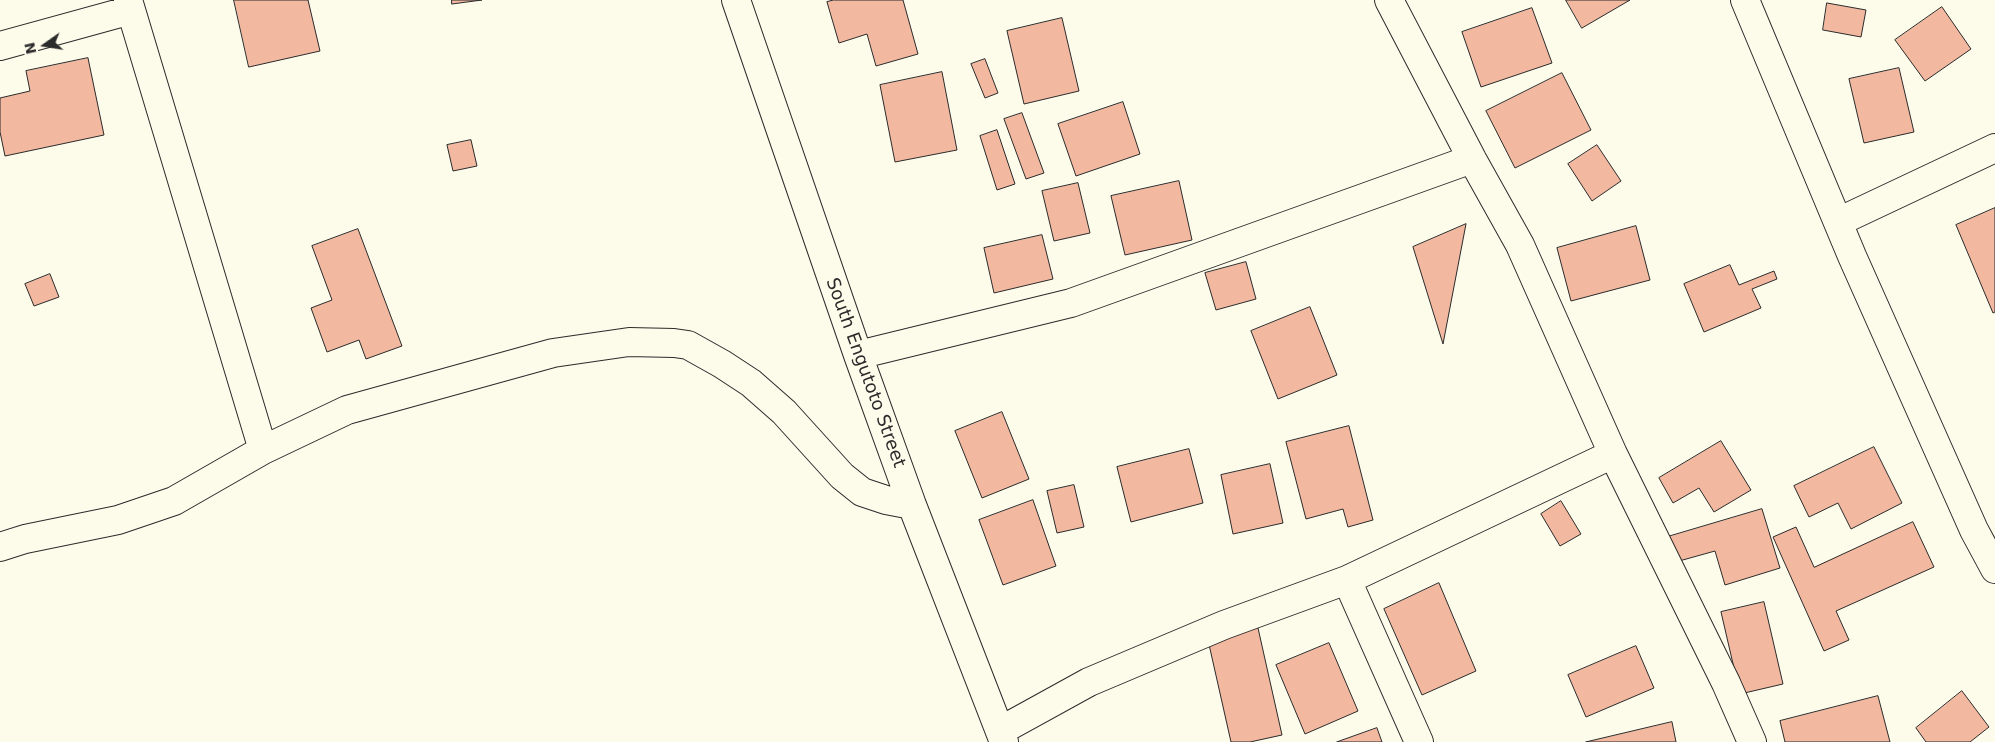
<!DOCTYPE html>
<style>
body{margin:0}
#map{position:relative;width:1995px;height:742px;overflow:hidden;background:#fdfbea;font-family:"DejaVu Sans",sans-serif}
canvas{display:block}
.north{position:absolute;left:20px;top:20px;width:50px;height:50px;-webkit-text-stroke:4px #fdfbea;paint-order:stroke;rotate:257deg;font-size:14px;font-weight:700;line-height:20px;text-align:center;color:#2b2b2b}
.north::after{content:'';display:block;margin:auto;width:18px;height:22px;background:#2b2b2b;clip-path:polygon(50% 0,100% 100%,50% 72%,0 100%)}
</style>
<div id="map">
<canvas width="1995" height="742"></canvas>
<div class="north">N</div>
</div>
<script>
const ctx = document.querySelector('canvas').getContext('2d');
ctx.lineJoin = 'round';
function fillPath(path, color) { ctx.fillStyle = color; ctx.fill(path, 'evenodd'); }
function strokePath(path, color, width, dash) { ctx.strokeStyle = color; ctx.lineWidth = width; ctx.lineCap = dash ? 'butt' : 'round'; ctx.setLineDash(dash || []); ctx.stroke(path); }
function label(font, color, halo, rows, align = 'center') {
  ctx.font = font + ' "DejaVu Sans",sans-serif'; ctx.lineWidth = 4; ctx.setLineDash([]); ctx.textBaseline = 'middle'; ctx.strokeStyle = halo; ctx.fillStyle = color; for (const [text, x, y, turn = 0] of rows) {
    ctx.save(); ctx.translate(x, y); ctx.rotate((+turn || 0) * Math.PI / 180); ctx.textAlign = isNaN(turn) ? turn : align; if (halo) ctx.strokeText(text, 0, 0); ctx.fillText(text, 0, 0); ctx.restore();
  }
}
const building = new Path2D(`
 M234,0H308L320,51L249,67Z
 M452,0H482L452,4Z
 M834,0H903L918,54L876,66L867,34L839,43L827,2Z
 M1566,0H1630L1582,28Z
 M1827,3L1866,10L1861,37L1823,30Z
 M1942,7L1971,49L1925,81L1895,40Z
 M1532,8L1552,63L1481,87L1462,32Z
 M1062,18L1079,91L1024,104L1007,31Z
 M88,58L104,135L5,156L0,132V98L30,91L26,71Z
 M985,59L998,93L985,98L971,64Z
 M1899,68L1914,132L1864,143L1849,79Z
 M942,72L957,150L895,162L880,85Z
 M1562,73L1591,130L1515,168L1486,111Z
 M1123,102L1140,154L1076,176L1058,124Z
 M1022,113L1044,173L1026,179L1004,119Z
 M997,130L1015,184L997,190L980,136Z
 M471,140L477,166L453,171L447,145Z
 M1597,145L1621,181L1592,201L1568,164Z
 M1179,181L1192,240L1125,255L1111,196Z
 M1078,183L1090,233L1054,241L1042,191Z
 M1995,208V312L1993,313L1956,225Z
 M1466,224L1443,344L1413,247Z
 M1636,226L1650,280L1571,301L1557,248Z
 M358,229L402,346L366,359L359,340L327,352L311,308L332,300L312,246Z
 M1042,235L1053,279L994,293L984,248Z
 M1246,262L1256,299L1216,310L1205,273Z
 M1730,265L1739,285L1774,271L1777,279L1752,289L1761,308L1704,332L1684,284Z
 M50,274L59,297L34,306L25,284Z
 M1310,307L1337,375L1278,399L1251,331Z
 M1002,412L1029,479L982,498L955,431Z
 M1349,426L1373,520L1348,527L1343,509L1306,519L1286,442Z
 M1721,441L1751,490L1714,512L1699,488L1673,503L1659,478Z
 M1874,447L1902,503L1851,529L1838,503L1809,517L1794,486Z
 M1189,449L1203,503L1131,522L1117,467Z
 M1270,464L1283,523L1233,534L1221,475Z
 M1074,485L1084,527L1057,533L1047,491Z
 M1033,500L1056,566L1003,585L979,520Z
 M1561,501L1581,534L1560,546L1541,514Z
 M1762,509L1780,568L1725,585L1715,551L1672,563L1664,538Z
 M1913,522L1934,567L1836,611L1849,640L1824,651L1773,537L1796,527L1814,567Z
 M1439,583L1476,671L1422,695L1384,609Z
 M1764,602L1783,684L1740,694L1721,612Z
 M1258,628L1282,735L1250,742H1231L1208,640Z
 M1329,643L1358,711L1305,734L1276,665Z
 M1636,646L1654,688L1586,717L1568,675Z
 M1962,691L1989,727L1970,742H1926L1916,728Z
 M1878,696L1890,742H1785L1780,721Z
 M1672,722L1676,742H1586Z
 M1377,728L1382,742H1337Z`);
fillPath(building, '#f2b8a0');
strokePath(building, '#2b2b2b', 1);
const minor = new Path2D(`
 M128,0L263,450
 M736,0L858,355L912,505L1004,742
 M1389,0L1472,159L1520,245L1613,454L1726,683L1752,742
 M1745,0L1852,256L1974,530L1995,569
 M0,46L131,10
 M1838,222L1995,148
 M858,355L1071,303L1472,159
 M0,547L25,539L118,520L174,501L263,450L347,410L553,353L629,342L674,343L688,345L722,364L751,383L784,412L842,476L862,492L886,500L912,505
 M1347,580L1419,742
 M1000,731L1089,682L1224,625L1347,580L1613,454`);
strokePath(minor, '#2b2b2b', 30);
strokePath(minor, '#fdfbea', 28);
label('18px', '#2b2b2b', '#fdfbea', [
 ["South Engutoto Street",865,373,70]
]);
</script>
